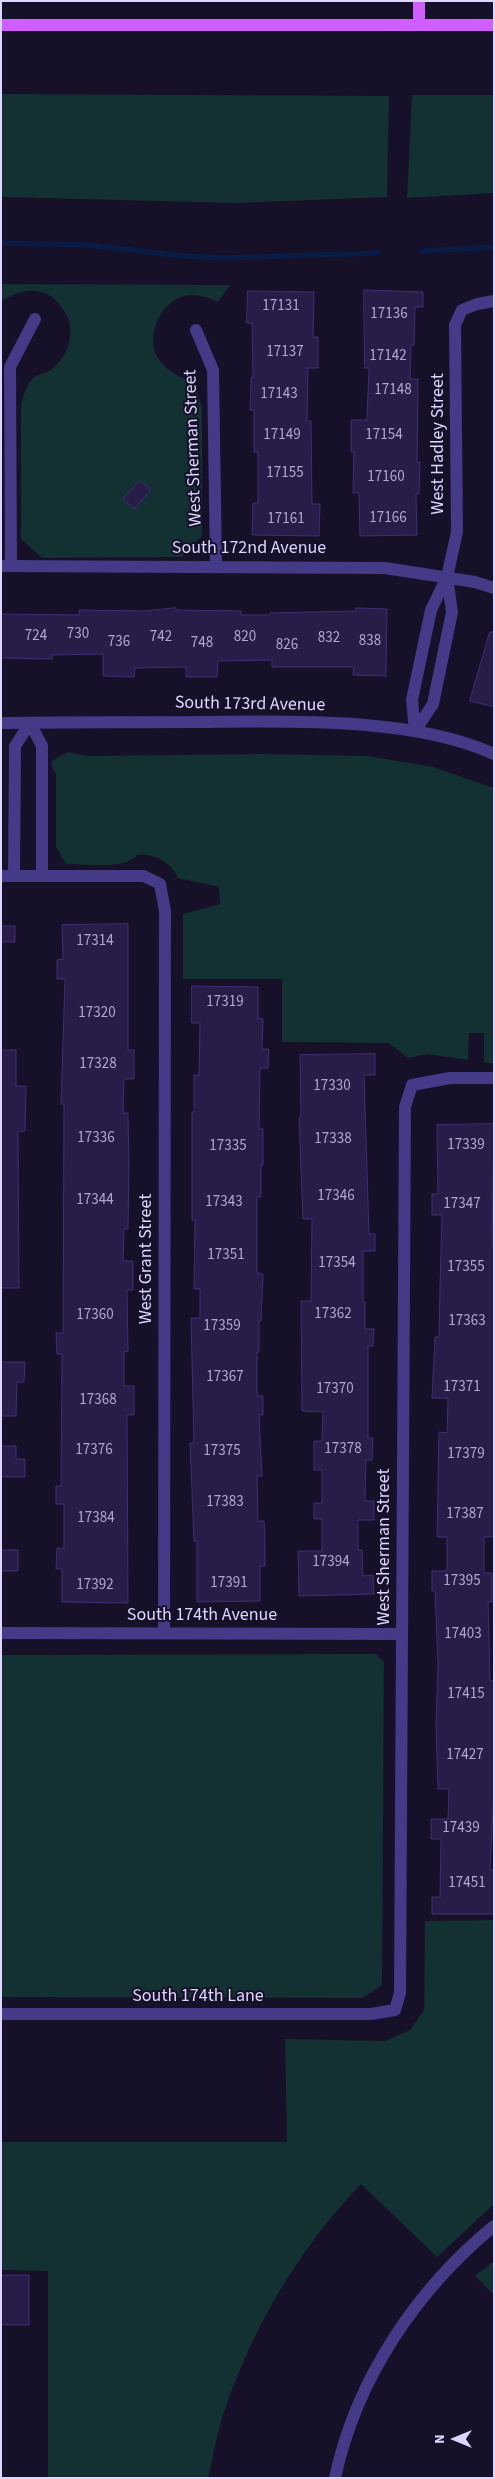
<!DOCTYPE html>
<style>
body{margin:0}
#map{position:relative;width:495px;height:2479px;overflow:hidden;background:#161028;font-family:"Source Sans 3",sans-serif}
canvas{display:block}
.frame{position:absolute;inset:0;border:2px solid #ded6ff;pointer-events:none}
.north{position:absolute;left:430px;top:2414px;width:50px;height:50px;-webkit-text-stroke:4px #161028;paint-order:stroke;rotate:270deg;font-size:14px;font-weight:700;line-height:20px;text-align:center;color:#ded6ff}
.north::after{content:'';display:block;margin:auto;width:18px;height:22px;background:#ded6ff;clip-path:polygon(50% 0,100% 100%,50% 72%,0 100%)}
</style>
<div id="map">
<canvas width="495" height="2479"></canvas>
<div class="frame"></div>
<div class="north">N</div>
</div>
<script>
const ctx = document.querySelector('canvas').getContext('2d');
ctx.lineJoin = 'round';
function fillPath(path, color) { ctx.fillStyle = color; ctx.fill(path, 'evenodd'); }
function strokePath(path, color, width, dash) { ctx.strokeStyle = color; ctx.lineWidth = width; ctx.lineCap = dash ? 'butt' : 'round'; ctx.setLineDash(dash || []); ctx.stroke(path); }
function label(font, color, halo, rows, align = 'center') {
  ctx.font = font + ' "Source Sans 3",sans-serif'; ctx.lineWidth = 4; ctx.setLineDash([]); ctx.textBaseline = 'middle'; ctx.strokeStyle = halo; ctx.fillStyle = color; for (const [text, x, y, turn = 0] of rows) {
    ctx.save(); ctx.translate(x, y); ctx.rotate((+turn || 0) * Math.PI / 180); ctx.textAlign = isNaN(turn) ? turn : align; if (halo) ctx.strokeText(text, 0, 0); ctx.fillText(text, 0, 0); ctx.restore();
  }
}
fillPath(new Path2D(`
 M1,94L389,96L387,197L236,203L1,197Z
 M412,95H494V193L407,198Z
 M1,284L230,285L218,302C207,297 194,293 181,297C158,306 144,340 160,361C168,372 183,378 195,384L202,407V536L182,557L42,558L21,539V404C24,395 26,386 32,379C37,374 46,374 52,369C69,356 77,329 64,311C59,303 51,294 41,292C26,288 14,294 1,301Z
 M68,752L87,756L263,754L367,756L433,767L494,788V1064L484,1062V1033H469L468,1060L428,1054L408,1058L388,1043L282,1042V979H183V914L220,904L219,887L178,878C171,862 154,853 137,855C127,870 83,864 66,864L56,847V774L52,767V761Z
 M376,1654L384,1662L382,1985L363,1998L1,1997V1655Z
 M494,1920V2204L437,2257L361,2184C297,2251 251,2330 222,2418C216,2438 213,2458 208,2478H48V2271L1,2270V2142H287L285,2039L385,2041L410,2030L424,2010L425,1921Z
 M494,2261V2295L475,2276Z`), '#133032');
strokePath(new Path2D(`
 M1,243L87,245L184,256L223,258L378,253
 M422,251L494,247`), '#0a1b46', 5.5);
const building = new Path2D(`
 M364,290L423,292V307H415L414,345H411L410,379H418L417,462H420L419,494H416L417,535L360,536L359,493H353L354,452H351V420H367L369,368H365Z
 M248,291L314,292L313,337H318V368H308L307,421H311L312,504H320L319,536L252,535L253,503H258V452H254V410H250L251,378H253L252,323H247Z
 M140,481L151,490L134,509L123,499Z
 M176,608V610L241,611V615H270V613L355,611L356,608L387,609L386,676L353,675L354,667H272V660L218,661L217,677H186V667L135,668L134,677L103,676V654L52,655V659L1,658V614L79,615V610L144,611Z
 M490,632H494V707L470,701Z
 M128,924V1050H134V1079H124L123,1113H128L129,1164L128,1229H124L123,1261H133V1290H127L128,1351L124,1352V1386H134V1415H127L128,1603L62,1602V1569H56L57,1548H64V1504H56V1486H61L62,1354H57L56,1333H63L64,1104H61L65,979H57V960L63,959L62,925Z
 M1,926H15V942H1Z
 M192,986L258,987V1018L263,1019L262,1049H269L268,1068H260L259,1129H263V1165H261V1197H257V1273L263,1274L261,1321H259V1352H257V1396H263V1415H259L262,1476H257L258,1521H264L265,1540V1566H260V1601L197,1602V1541H194L190,1443H194L191,1318H200V1289H194L195,1220H192V1112H194V1075H199L200,1023H192Z
 M1,1050H16V1086H26L25,1131L18,1132L19,1288H1Z
 M375,1054V1075H364L369,1234H375V1251H363V1302H365V1329H374L373,1346H368V1438H373L372,1460H366L365,1501H374V1520H358V1550H362L363,1576L373,1575L374,1594L299,1596L298,1551H322V1519H314V1503H322V1470H314V1441H322L323,1412L302,1411L301,1301H311L312,1219H303L299,1117H301L300,1055Z
 M494,1124L492,1246H494V1537H484V1573H492V1602H488L490,1681H494V1789L490,1870H494V1914H432V1897H440L441,1839H431V1819H448L449,1789H438L436,1724L438,1664L435,1591H432V1571H447V1537H437L439,1432L447,1433L448,1398H432L435,1337H439L440,1289L442,1215H432V1194H438L437,1125Z
 M1,1362H25L24,1382H17L16,1416H1Z
 M1,1446H16V1459H25V1477H1Z
 M1,1550H18V1571H1Z
 M1,2275H29V2325H1Z`);
fillPath(building, '#281c49');
strokePath(building, '#422d75', 1);
strokePath(new Path2D(`
 M196,330L213,370L216,567
 M1,566L385,568L475,582L494,588
 M11,566L10,367L35,319
 M415,731L412,700L431,610L447,577L457,532L455,325L462,310L477,304L494,301
 M415,731L433,704L452,612L447,577
 M1,876H144L160,884L165,911L164,1633
 M14,876L15,746L30,723L42,746V876
 M1,1633L402,1634
 M1,2014H371L395,2010L400,1993L405,1107L412,1085L450,1078H494
 M335,2478C356,2379 417,2289 494,2226`), '#443a87', 12);
strokePath(new Path2D(`
 M1,723C71,722 140,722 210,722C296,721 414,718 494,754`), '#443a87', 12);
strokePath(new Path2D(`
 M419,24V1
 M1,25H494`), '#d05dff', 12);
label('15px', '#b0a8d2', null, [
 ["17131",281,307],
 ["17136",389,315],
 ["17137",285,353],
 ["17142",388,357],
 ["17148",393,391],
 ["17143",279,395],
 ["17149",282,436],
 ["17154",384,436],
 ["17155",285,474],
 ["17160",386,478],
 ["17166",388,519],
 ["17161",286,520],
 ["730",78,635],
 ["724",36,637],
 ["742",161,638],
 ["820",245,638],
 ["832",329,639],
 ["838",370,642],
 ["736",119,643],
 ["748",202,644],
 ["826",287,646],
 ["17314",95,942],
 ["17319",225,1003],
 ["17320",97,1014],
 ["17328",98,1065],
 ["17330",332,1087],
 ["17336",96,1139],
 ["17338",333,1140],
 ["17339",466,1146],
 ["17335",228,1147],
 ["17346",336,1197],
 ["17344",95,1201],
 ["17343",224,1203],
 ["17347",462,1205],
 ["17351",226,1256],
 ["17354",337,1264],
 ["17355",466,1268],
 ["17362",333,1315],
 ["17360",95,1316],
 ["17363",467,1322],
 ["17359",222,1327],
 ["17367",225,1378],
 ["17371",462,1388],
 ["17370",335,1390],
 ["17368",98,1401],
 ["17378",343,1450],
 ["17376",94,1451],
 ["17375",222,1452],
 ["17379",466,1455],
 ["17383",225,1503],
 ["17387",465,1515],
 ["17384",96,1519],
 ["17394",331,1563],
 ["17395",462,1582],
 ["17391",229,1584],
 ["17392",95,1586],
 ["17403",463,1635],
 ["17415",466,1695],
 ["17427",465,1756],
 ["17439",461,1829],
 ["17451",467,1884]
]);
label('18px', '#ded6ff', '#161028', [
 ["West Hadley Street",439,444,-90],
 ["West Sherman Street",194,448,-92],
 ["South 172nd Avenue",249,549],
 ["South 173rd Avenue",250,705,1],
 ["West Grant Street",147,1259,-90],
 ["West Sherman Street",385,1547,-90],
 ["South 174th Avenue",202,1616],
 ["South 174th Lane",198,1997]
]);
</script>
